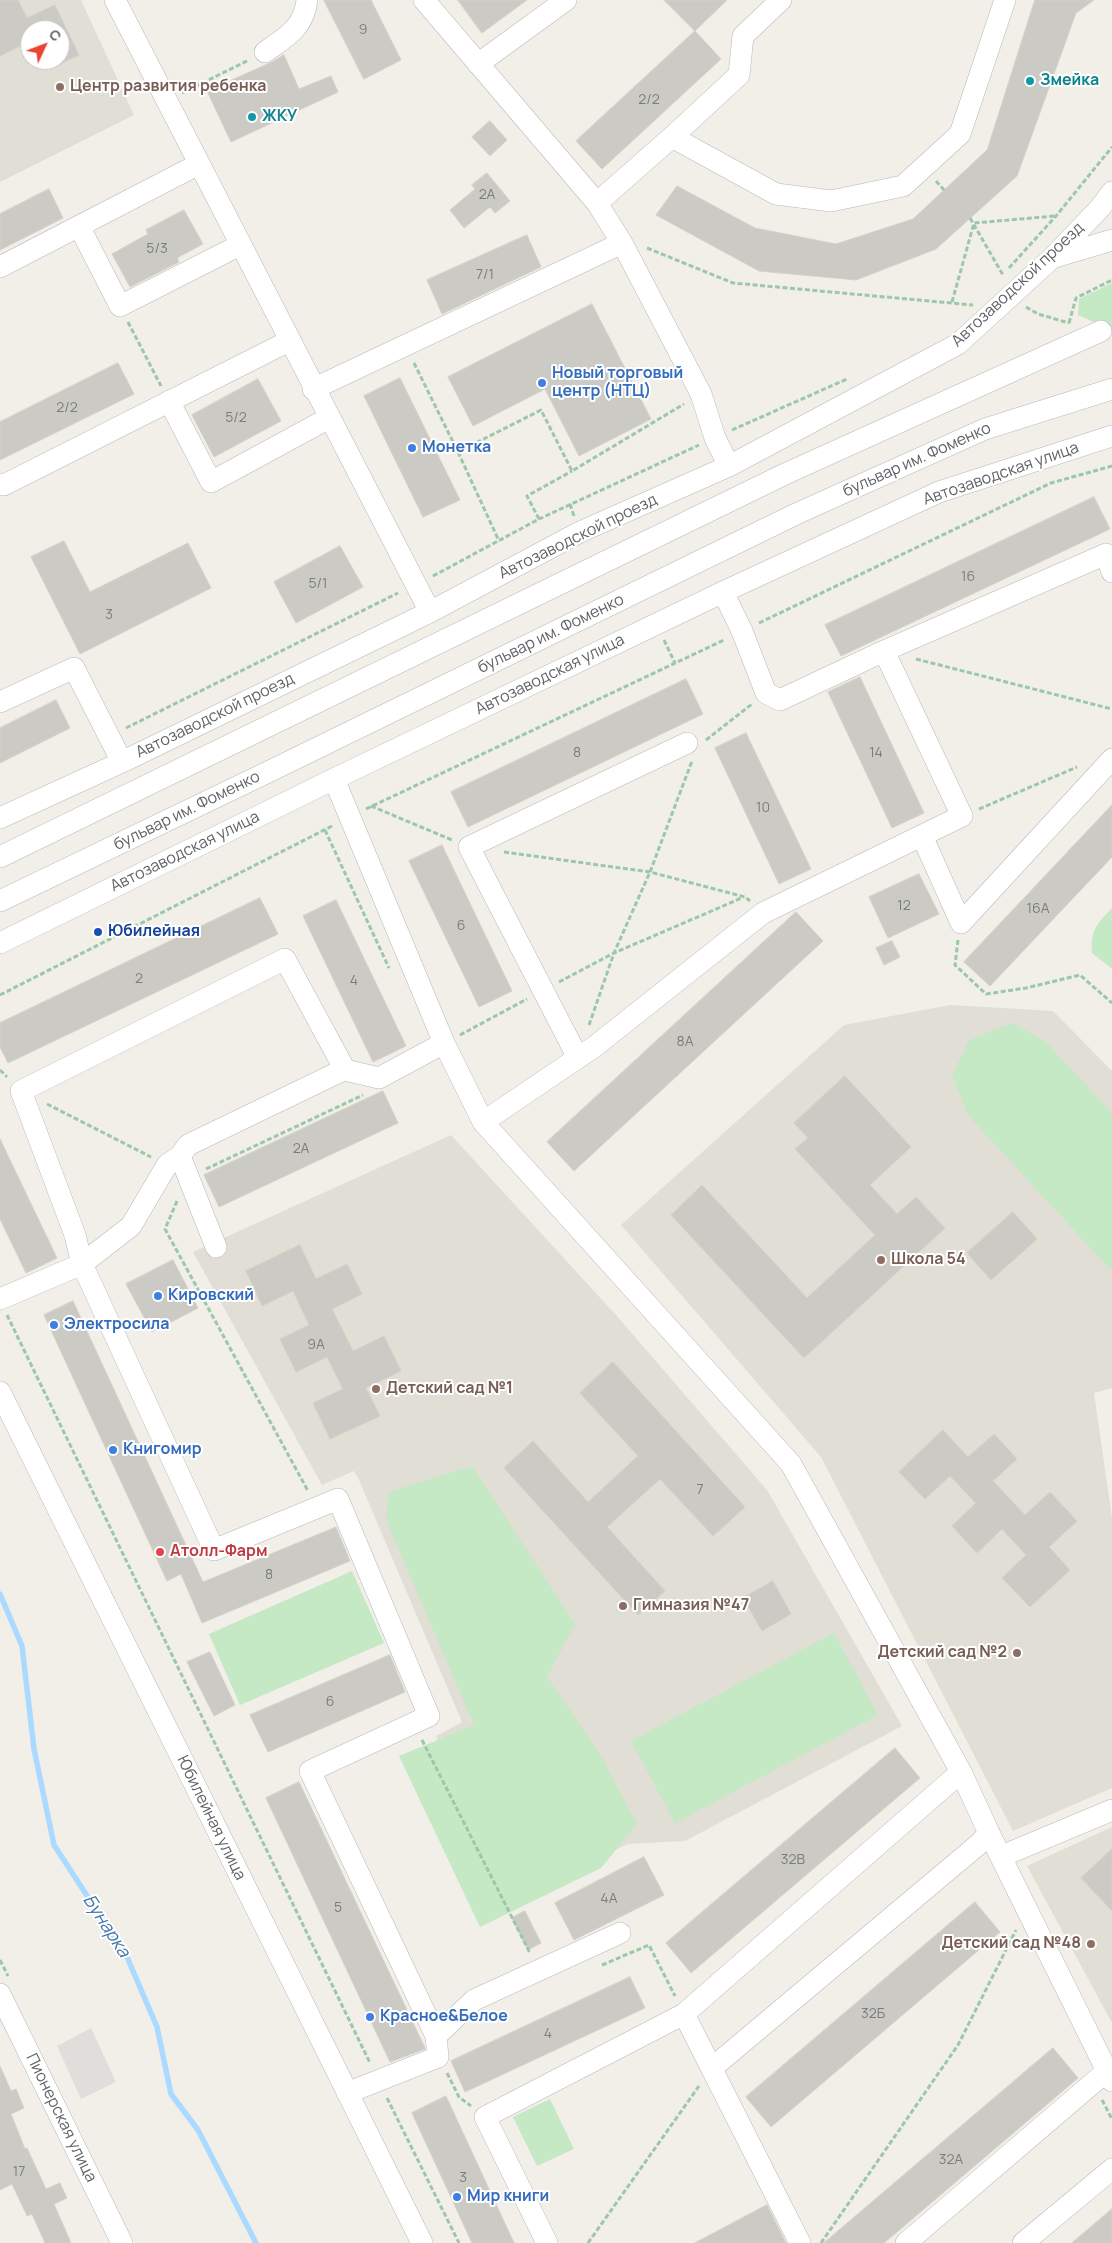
<!DOCTYPE html>
<meta charset="utf-8">
<style>
body{margin:0}
#map{position:relative;width:1112px;height:2243px;overflow:hidden;background:#f1efe8;font-family:Manrope,sans-serif}
canvas{display:block}
.north{position:absolute;left:20px;top:20px;width:50px;height:50px;box-sizing:border-box;background:#fff;border:1px solid #bfc1c3;border-radius:50%;rotate:47deg;font-size:14px;font-weight:700;line-height:20px;text-align:center;color:#5f6368}
.north::after{content:'';display:block;margin:auto;width:18px;height:22px;background:#ea4335;clip-path:polygon(50% 0,100% 100%,50% 72%,0 100%)}
</style>
<div id="map">
<canvas width="1112" height="2243"></canvas>
<div class="north">С</div>
</div>
<script>
const ctx = document.querySelector('canvas').getContext('2d');
ctx.lineJoin = 'round';
function fillPath(path, color) { ctx.fillStyle = color; ctx.fill(path, 'evenodd'); }
function strokePath(path, color, width, dash) { ctx.strokeStyle = color; ctx.lineWidth = width; ctx.lineCap = dash ? 'butt' : 'round'; ctx.setLineDash(dash || []); ctx.stroke(path); }
function label(font, color, halo, rows, align = 'center') {
  ctx.font = font + ' Manrope,sans-serif'; ctx.lineWidth = 4; ctx.setLineDash([]); ctx.textBaseline = 'middle'; ctx.strokeStyle = halo; ctx.fillStyle = color; for (const [text, x, y, turn = 0] of rows) {
    ctx.save(); ctx.translate(x, y); ctx.rotate((+turn || 0) * Math.PI / 180); ctx.textAlign = isNaN(turn) ? turn : align; if (halo) ctx.strokeText(text, 0, 0); ctx.fillText(text, 0, 0); ctx.restore();
  }
}
fillPath(new Path2D(`
 M91,2028L116,2082L81,2099L57,2046Z`), '#e0deda');
fillPath(new Path2D(`
 M0,0H81L134,115L0,182ZM30,30H60V60H30Z
 M950,1005L1053,1011L1112,1071V1388L1094,1393L1112,1518V1788L1013,1831L821,1457L621,1225L844,1025Z
 M451,1135L616,1315L767,1490L902,1726L685,1841L628,1844L512,1897L436,1736L462,1722L359,1480L354,1471L322,1485L193,1252Z
 M1112,1827V2023L1027,1866Z`), '#e1ded6');
fillPath(new Path2D(`
 M1112,283V330L1078,315L1079,299Z
 M1112,908V969L1092,953C1090,930 1097,924 1112,908Z
 M1012,1023L1044,1040L1112,1113V1269L1109,1268L968,1115L952,1076L969,1040Z
 M472,1466L575,1624L547,1677L598,1751L637,1824L601,1868L480,1927L399,1756L474,1725L386,1520L389,1492Z
 M352,1571L384,1643L240,1705L209,1634Z
 M834,1633L878,1715L675,1823L631,1741Z
 M550,2099L574,2149L537,2166L513,2117Z`), '#c5e8c5');
strokePath(new Path2D(`
 M0,1594L22,1646L34,1749L54,1845L127,1957L157,2027L171,2094L198,2130L256,2243`), '#aadaff', 5.5);
const building = new Path2D(`
 M0,0H18L27,18L55,5L79,55L60,64V30H30V41L0,56Z
 M324,0H371L401,60L364,79Z
 M458,0H527L482,33Z
 M664,0H727L695,31Z
 M1035,0H1094L1076,13L1017,176L936,249L856,280L759,271L656,215L677,186L755,228L836,244L913,219L987,150Z
 M695,31L721,59L602,169L576,141Z
 M284,55L299,89L331,76L338,92L231,142L207,91L272,62Z
 M490,121L507,140L490,156L472,137Z
 M487,173L510,201L495,213L490,207L464,228L450,210L475,189L472,185Z
 M49,189L63,218L0,250V214Z
 M184,210L203,244L177,258L179,262L130,287L112,254L148,234L146,230Z
 M527,235L541,267L442,314L427,280Z
 M592,304L651,419L579,456L545,389L473,426L448,377Z
 M118,363L134,394L0,460V422Z
 M400,378L460,500L423,517L364,396Z
 M258,379L281,421L214,457L192,415Z
 M1094,497L1110,529L841,656L825,625Z
 M64,541L90,592L188,543L211,588L80,654L31,557Z
 M340,546L363,587L296,623L274,582Z
 M860,677L924,813L892,828L828,692Z
 M686,679L703,714L468,827L451,792Z
 M56,700L70,728L0,763V728Z
 M746,733L811,869L779,884L715,748Z
 M1112,805V857L990,986L964,962Z
 M442,845L512,991L479,1007L409,861Z
 M919,874L939,914L888,938L869,897Z
 M260,898L278,934L8,1063L0,1047V1023Z
 M336,900L406,1046L373,1062L303,916Z
 M796,912L823,941L574,1171L547,1142Z
 M892,941L900,957L884,965L876,948Z
 M845,1076L911,1147L870,1185L897,1214L916,1197L945,1228L804,1358L671,1215L702,1185L807,1298L875,1235L795,1149L808,1138L794,1123Z
 M383,1091L398,1123L219,1207L204,1175Z
 M0,1139L57,1258L26,1273L0,1219Z
 M1013,1212L1037,1239L991,1280L967,1253Z
 M300,1245L316,1279L347,1264L362,1294L332,1309L353,1351L384,1336L401,1371L366,1388L380,1416L330,1439L313,1403L343,1389L327,1357L296,1372L280,1339L309,1325L293,1291L262,1306L246,1271Z
 M173,1260L198,1308L152,1332L126,1284Z
 M73,1301L203,1582L336,1527L350,1561L202,1623L181,1574L167,1581L44,1315Z
 M613,1362L745,1507L713,1536L660,1479L607,1527L665,1591L638,1615L504,1468L533,1441L588,1502L638,1456L580,1393Z
 M943,1430L968,1457L994,1434L1017,1459L993,1481L1025,1515L1050,1492L1077,1521L1049,1547L1070,1570L1030,1607L1002,1578L1026,1555L1002,1529L977,1553L952,1526L976,1503L950,1476L925,1499L899,1472Z
 M773,1581L791,1614L762,1631L743,1598Z
 M210,1652L235,1705L214,1716L187,1662Z
 M390,1655L405,1692L268,1752L250,1715Z
 M895,1748L920,1778L691,1973L666,1943Z
 M299,1782L425,2048V2049L390,2062L266,1798Z
 M1112,1849V1911L1081,1878Z
 M644,1857L664,1895L574,1940L555,1903Z
 M975,1902L1000,1932L771,2127L746,2097Z
 M525,1911L541,1943L528,1950L512,1918Z
 M630,1977L645,2008L465,2092L451,2061Z
 M1053,2048L1078,2078L884,2243H824Z
 M0,2066L11,2091L16,2089L24,2108L11,2114L25,2149L27,2148L46,2189L60,2183L67,2198L54,2204L71,2243H45L32,2214L27,2216L12,2184L0,2190Z
 M446,2096L514,2243H472L412,2113Z
 M767,2205L786,2243H695Z
 M1112,2209V2243H1072Z`);
fillPath(building, '#cccac5');
strokePath(building, '#d6d1c6', 1);
const minor = new Path2D(`
 M115,0L430,612
 M424,0L597,203L622,243L701,394L715,438L729,466
 M265,52C286,37 304,28 307,0
 M478,64L566,0
 M672,137L739,75L743,36L781,0
 M597,203L672,137L776,194L831,201L903,186L960,134L1005,0
 M79,226L120,306L240,245
 M1055,257L1112,240
 M0,267L199,164
 M313,389L622,243
 M169,401L211,482L329,418
 M0,484L4,485L289,341
 M884,651L1106,554L1112,572
 M0,702L74,668L122,762
 M334,779L444,1043L483,1122L791,1464L961,1772L989,1833L1112,2081
 M0,818L122,762L430,612L580,532L729,466L958,344L1052,258L1100,208L1112,192
 M922,836L961,923L1112,759
 M0,857L785,474L1101,331
 M0,901L266,773L796,514L985,429L1112,389
 M0,943L334,779L723,592L939,492L1112,436
 M578,1058L469,847L687,743
 M345,1070L285,959L21,1091L75,1235L82,1264L131,1226L167,1165L180,1156L188,1145L337,1073L345,1070L379,1078L444,1043
 M483,1122L594,1047L763,913L962,816L884,651L780,700L766,693L742,631L723,592
 M180,1156L216,1247
 M0,1299L82,1264L214,1550L338,1499L429,1716L310,1771L436,2036L438,2057L347,2093
 M0,1392L422,2243
 M1002,1856L1112,1810
 M0,1994L122,2243
 M684,2014L961,1772
 M436,2036L474,2000L620,1933
 M712,2068L979,1844L989,1833
 M547,2243L485,2117L684,2014L800,2243
 M906,2243L1107,2071
 M1023,2243L1112,2169`);
strokePath(minor, '#b5b8bc', 22);
strokePath(new Path2D(`
 M182,93L249,60
 M936,181L944,190
 M970,218L1003,275
 M647,248L733,283L973,305
 M1009,268L1056,216L1112,147
 M952,302L974,223L1055,216
 M1026,307L1038,314L1069,323
 M128,322L161,386
 M1069,323L1076,298L1112,280
 M414,363L458,452L541,410L572,471L684,404
 M732,430L847,379
 M458,452L499,541
 M570,504L574,516
 M539,519L527,496L572,471
 M433,576L539,519L699,445
 M759,623L1051,483L1112,466
 M664,640L675,663
 M916,659L1112,709
 M126,728L398,593
 M706,740L752,704
 M371,806L452,840
 M366,809L724,640
 M979,809L1077,767
 M325,830L389,968
 M504,852L650,872L745,897L750,901
 M958,940L955,965L986,994L1026,988L1080,975L1112,1003
 M559,982L614,953L744,897
 M0,995L334,825
 M589,1025L614,953L650,872L692,761
 M460,1035L527,999
 M0,1070L7,1077
 M47,1104L151,1157
 M206,1169L363,1095
 M177,1201L165,1229L308,1491
 M7,1315L370,2063
 M422,1740L530,1953
 M0,1960L8,1976
 M602,1965L649,1945L675,1996
 M447,2073L459,2097L471,2106
 M387,2098L459,2243
 M1102,2100L1112,2119
 M588,2243L699,2086
 M821,2243L958,2045L1016,1930`), '#9cc7a9', 3, [5, 2.5]);
strokePath(minor, '#fff', 21);
for (const [x, y, r, color] of [
 [1030,81,5,"#0f9aa8"],
 [60,87,5,"#8d6e63"],
 [252,117,5,"#0f9aa8"],
 [542,383,5,"#3f7fe0"],
 [412,448,5,"#3f7fe0"],
 [98,932,5,"#1a4fb4"],
 [881,1260,5,"#8d6e63"],
 [158,1296,5,"#3f7fe0"],
 [54,1325,5,"#3f7fe0"],
 [376,1389,5,"#8d6e63"],
 [113,1450,5,"#3f7fe0"],
 [160,1552,5,"#e0444e"],
 [623,1606,5,"#8d6e63"],
 [1017,1653,5,"#8d6e63"],
 [1091,1944,5,"#8d6e63"],
 [370,2017,5,"#3f7fe0"],
 [457,2197,5,"#3f7fe0"]
]) { const dot = new Path2D(); dot.arc(x, y, r, 0, 2 * Math.PI); ctx.fillStyle = color; ctx.fill(dot); strokePath(dot, '#fff', 2); }
label('14px', '#7a7d7f', null, [
 ["9",363,30],
 ["2/2",649,100],
 ["2А",487,195],
 ["5/3",157,249],
 ["7/1",485,275],
 ["2/2",67,408],
 ["5/2",236,418],
 ["16",968,577],
 ["5/1",318,584],
 ["3",109,615],
 ["8",577,753],
 ["14",876,753],
 ["10",763,808],
 ["12",904,906],
 ["16А",1038,909],
 ["6",461,926],
 ["2",139,979],
 ["4",354,981],
 ["8А",685,1042],
 ["2А",301,1149],
 ["9А",316,1345],
 ["7",700,1490],
 ["8",269,1575],
 ["6",330,1702],
 ["32В",793,1860],
 ["4А",609,1899],
 ["5",338,1908],
 ["32Б",873,2014],
 ["4",548,2034],
 ["32А",951,2160],
 ["17",19,2172],
 ["3",463,2178]
]);
label('bold 16px', '#0d838f', '#fff', [
 ["Змейка",1040,81],
 ["ЖКУ",262,117]
], 'left');
label('bold 16px', '#785e54', '#fff', [
 ["Центр развития ребенка",70,87],
 ["Школа 54",891,1260],
 ["Детский сад №1",386,1389],
 ["Гимназия №47",633,1606],
 ["Детский сад №2",1007,1653,"right"],
 ["Детский сад №48",1081,1944,"right"]
], 'left');
label('16px', '#5f6368', '#fff', [
 ["Автозаводской проезд",1018,285,-43],
 ["бульвар им. Фоменко",917,460,-24],
 ["Автозаводская улица",1001,474,-19],
 ["Автозаводской проезд",578,537,-26],
 ["бульвар им. Фоменко",551,634,-26],
 ["Автозаводская улица",550,675,-26],
 ["Автозаводской проезд",215,716,-26],
 ["бульвар им. Фоменко",187,811,-26],
 ["Автозаводская улица",185,852,-26],
 ["Юбилейная улица",211,1818,64],
 ["Пионерская улица",61,2118,64]
]);
label('bold 16px', '#366cbe', '#fff', [
 ["Новый торговый",552,374],
 ["центр (НТЦ)",552,392],
 ["Монетка",422,448],
 ["Кировский",168,1296],
 ["Электросила",64,1325],
 ["Книгомир",123,1450],
 ["Красное&Белое",380,2017],
 ["Мир книги",467,2197]
], 'left');
label('bold 16px', '#164399', '#fff', [
 ["Юбилейная",108,932]
], 'left');
label('bold 16px', '#be3a42', '#fff', [
 ["Атолл-Фарм",170,1552]
], 'left');
label('italic 18px', '#4174aa', '#fff', [
 ["Бунарка",106,1926,57]
]);
</script>
